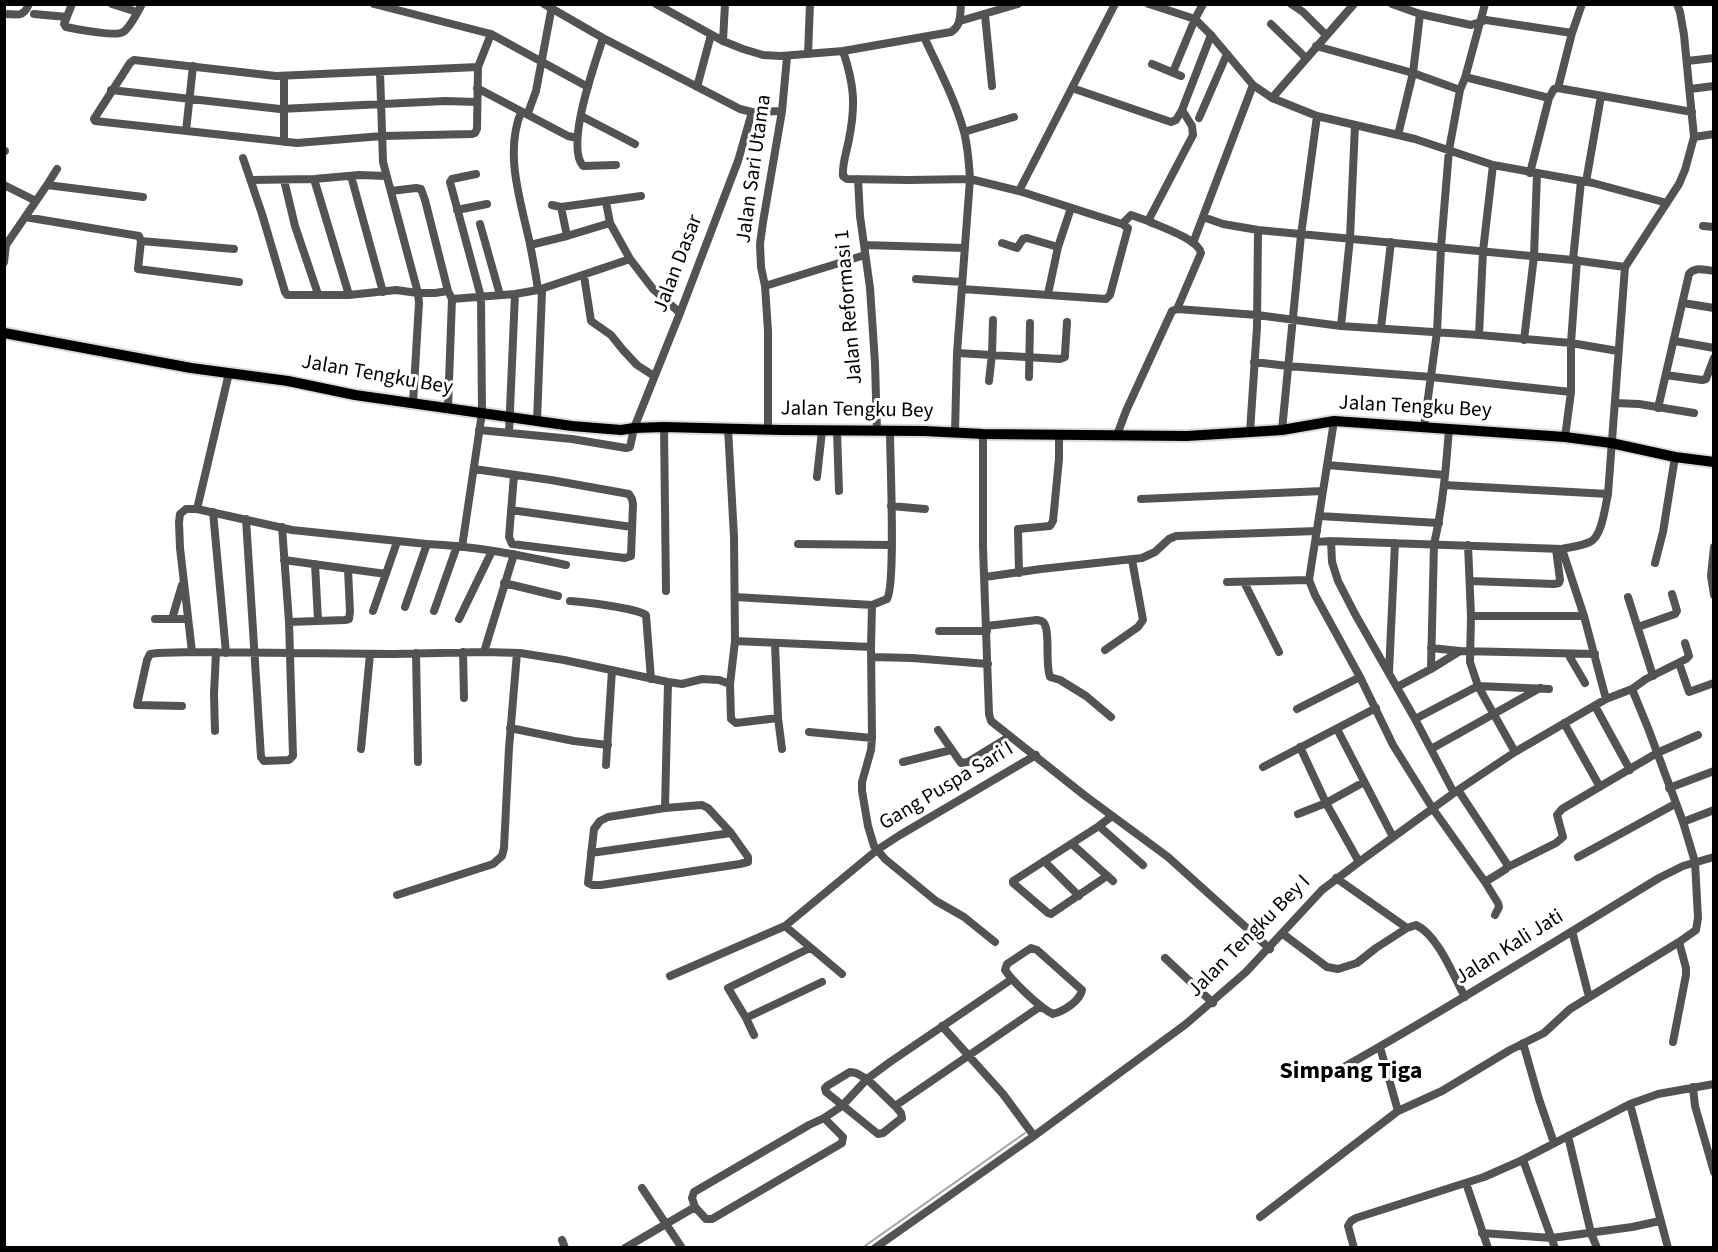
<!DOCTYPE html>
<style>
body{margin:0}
#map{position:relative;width:1718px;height:1252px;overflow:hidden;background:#fff;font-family:"Source Sans 3",sans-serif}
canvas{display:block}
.frame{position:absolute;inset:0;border:6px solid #000;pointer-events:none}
</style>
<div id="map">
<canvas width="1718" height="1252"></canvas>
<div class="frame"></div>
</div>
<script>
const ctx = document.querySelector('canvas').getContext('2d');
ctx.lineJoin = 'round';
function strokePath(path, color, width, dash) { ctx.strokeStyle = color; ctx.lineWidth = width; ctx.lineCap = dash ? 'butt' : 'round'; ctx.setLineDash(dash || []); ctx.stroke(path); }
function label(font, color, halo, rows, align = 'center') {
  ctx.font = font + ' "Source Sans 3",sans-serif'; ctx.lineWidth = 6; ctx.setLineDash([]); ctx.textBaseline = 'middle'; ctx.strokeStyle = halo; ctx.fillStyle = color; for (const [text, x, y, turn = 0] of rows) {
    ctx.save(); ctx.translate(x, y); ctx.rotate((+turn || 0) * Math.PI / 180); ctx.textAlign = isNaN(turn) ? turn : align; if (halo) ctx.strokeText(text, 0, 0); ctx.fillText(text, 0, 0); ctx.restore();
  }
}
strokePath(new Path2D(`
 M862,1248L1025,1133`), '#a1a1a1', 2);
const major = new Path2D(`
 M4,333L191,368L288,381L355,395L572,426L621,430L634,428L664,427L782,430L924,431L983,434L1187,436L1282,430L1334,421L1565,437L1611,443L1675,457L1714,462`);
strokePath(major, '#dbdbdb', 14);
strokePath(new Path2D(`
 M72,4L64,24L66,27C77,29 116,37 123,32C130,28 138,11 142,4
 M112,4L137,12
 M374,4L491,34L588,87
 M544,4L603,38L740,109L752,112L782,111
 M656,4L723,41L743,49L763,55L781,56L843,51L951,32C961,26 960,16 961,4
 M1149,4L1195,19L1211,35L1253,85L1272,98L1317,116L1415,139L1493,165L1593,183L1667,203
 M1291,4L1303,12L1326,35
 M1392,4L1420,14L1471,25L1486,20L1572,33L1558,88
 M4,14C18,14 23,18 29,4
 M34,14L67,17
 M985,15L992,86
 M960,21L1018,4
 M1271,24L1306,58
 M1572,33L1582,4
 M924,37C938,67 955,99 964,132C968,147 969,163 970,179L957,353L955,432
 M603,38C595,64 565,145 583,166L616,165
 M723,41L725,4
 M1316,46L1413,73L1460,90
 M843,51C854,84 856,104 849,139C847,151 842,163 843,176L847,179L909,180L970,179L1019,191L1122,224L1128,228L1110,295L1106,299L962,289
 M808,54L810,4
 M1687,61L1714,58
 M1152,64L1181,76
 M478,67L276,76L134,60L130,63L94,119L95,121L297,143L382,136L472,134L475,133L477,129L478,67L491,34
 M380,72L383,162L418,293L419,303L413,403
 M1173,72L1195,19L1203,4
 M1465,78L1485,4
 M697,87L711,35
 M477,88L568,136L577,138
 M1072,88L1171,122L1176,120L1182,110L1192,126L1193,135L1148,221C1161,227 1198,239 1201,253L1177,309L1172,311L1166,324L1126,411L1117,435
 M1690,89L1714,86
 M111,90L280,109L445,101L476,102
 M1272,98L1354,4
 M1182,110L1211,35
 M521,112C504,154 521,202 530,244C533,260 536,275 538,290L542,291L537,421
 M528,113L536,91L552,6
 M581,116L635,144
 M1199,118L1227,54
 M186,131L193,66
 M964,132L1014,117
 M1398,135L1413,73L1420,14
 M1694,137L1714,134
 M284,142V76
 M4,151H5
 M243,158L262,214L285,292L287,295H349L396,290L418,293H435L448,291
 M1530,173L1549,98L1554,89L1558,88L1692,112
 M351,176L383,292
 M314,179L349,295
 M858,179L860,216L870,288L875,363L877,431
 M251,180L314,179L359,175L386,176
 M284,180L295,226L318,294
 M1586,182L1601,96
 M4,185L36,201
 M47,185L57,169
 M391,191L416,188L421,189L425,200L448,291L452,299L448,408
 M1019,191L1115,4
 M606,202L610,223L630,259
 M552,205L561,207L641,196
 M561,207L567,236
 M457,210L487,204
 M25,217L139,236L141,241L138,269L239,282
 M1203,217L1223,224L1258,230L1573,260L1625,267
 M480,224L500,295
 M1122,224L1131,215L1148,221
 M1703,226L1714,227
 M141,241L234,249
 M1002,243L1017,248L1023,239L1027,238L1058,247
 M1193,243L1253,85
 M530,245L567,236L610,223
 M864,245L964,248
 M1573,260L1581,181
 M4,262L6,245L47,185L143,197
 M584,276L591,321L611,335L623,350L637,365L654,376
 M916,279L962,282
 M765,286L865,255
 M1048,294L1058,247L1071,208
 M452,299L515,294L538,290L630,259L653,289L680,313
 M1683,303L1714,308
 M1177,309L1257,315L1341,326L1479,335L1571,343L1618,351
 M1341,326L1350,238L1355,125
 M1381,328L1391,242
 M1479,335L1483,251L1493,165
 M1524,340L1534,256L1537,174
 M1675,341L1714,348
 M957,353L1060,359L1065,357V354L1067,322
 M1254,362L1288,366L1431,377L1571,392
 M1666,375L1702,380L1706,379L1714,358
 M1029,377L1030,323
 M989,381L992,354L993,320
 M1615,403L1639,404L1694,413
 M1658,408L1689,274C1695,266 1705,270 1714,271
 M1334,421L1315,542L1331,541L1562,549
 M664,427L666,591
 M1424,427L1437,332L1441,247L1449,150L1460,90L1465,78H1469L1549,98
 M728,428L734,537L735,641L730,684L731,719L736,723L778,718
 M768,429V331L765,286L761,267L760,244L763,222L782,111L787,57
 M479,430L572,439L626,448L630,447L634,428L680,313L738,161L752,112
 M1282,430L1301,235L1317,116
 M837,431L839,491
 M890,432C890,458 896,585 887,599L872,605L871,647L872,738L871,750L862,782V791L868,826L874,846L885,859L936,901L964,917L995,942
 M1250,432L1257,327L1258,230
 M509,433L515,294
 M983,434V547L989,714L991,721L1084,795L1168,857L1270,949
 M1565,437L1571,392V343L1577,260
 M1327,465L1445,475
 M474,469L551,480L629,494L632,499L633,504L631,556L625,558L512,544L509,537L514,475
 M817,477L822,431
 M1444,485L1608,494
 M1141,499L1323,491
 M891,506L925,509
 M197,509L229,373
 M511,510L632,527
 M213,512L226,653
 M1319,516L1439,523
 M246,519L261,757L264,761L289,760L293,756L289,622L282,527
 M1331,541L1332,562L1338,581L1355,614L1415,719L1454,793
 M798,544L891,545
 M1468,545L1471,616L1470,662L1478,686L1515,752
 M462,547L482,413L481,297L450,182L452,179L476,174
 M1714,547L1711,576L1714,595
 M284,560L386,574
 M1655,563L1663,532L1675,457
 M315,564L318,620
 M1019,573L1018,529L1050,526L1053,521L1059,459V434
 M985,577L1041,569L1142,558L1155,552L1169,539L1176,536L1317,531
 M1309,580L1315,595L1360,677L1393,745L1433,809L1485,882L1506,869L1507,864L1458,790
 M1470,581L1554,584L1559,583L1560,580L1556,549
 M1227,582L1309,580L1315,542
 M1244,582L1279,652
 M504,583L558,596
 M735,597L872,605
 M1628,597L1653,676
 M570,601C585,602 635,608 646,615L651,679
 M405,607L427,544C474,546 520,555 566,565
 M373,611L397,542
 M434,611L457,546
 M1471,616H1584
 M155,619H188
 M172,619L182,585
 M459,619L492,551
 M289,622L345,620L349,619L350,612L348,569
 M987,626L1037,620C1041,621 1043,620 1045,625C1050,635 1045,663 1050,677L1060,680L1086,696L1111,717
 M1638,627L1675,614L1677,611L1672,594
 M939,631H987
 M735,641L871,647
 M775,644L778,718L782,749
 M1431,648L1460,651L1595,654
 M1105,650L1138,627L1143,620L1132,560
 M192,652L180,548L179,522L180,514L186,509H197L292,530L427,544
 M463,652L464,698
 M484,652L514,554
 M416,653L418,762
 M1568,654L1585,683
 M871,657L912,658L988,664
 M1679,663L1689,692L1714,683
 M1431,669L1434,544C1443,506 1446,467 1449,429
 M1389,672L1395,543
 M1397,687L1431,669L1460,651
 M1606,699L1584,616L1562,549C1571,547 1581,546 1590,542C1602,537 1605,507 1608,494L1625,267L1679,184L1685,170L1694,137L1684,35L1680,12L1677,4
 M182,706L137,705L147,660L150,654L158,653L192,652L394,654L484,652L520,653L564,660L668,682L682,684L702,679L719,680L730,684
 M1595,706L1630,770
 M1297,709L1360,677
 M1415,719L1478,686L1549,689
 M1564,723L1600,787
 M510,728L574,741L608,745
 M1337,729L1393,837
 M938,730L961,763L968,762L1009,737
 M215,731L214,694L216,652
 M809,732L872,738
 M1300,747L1326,803L1359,862
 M361,749L370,654
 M1431,749L1540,688
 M903,762L951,750
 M606,765L612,670
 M1263,767L1376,708
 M1669,788L1714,771
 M702,805L708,808L731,833L748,857V862L740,864L601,885H592L588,883L594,829L600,821L608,817L665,808Z
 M665,808L668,682
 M1298,814L1326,803L1364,782
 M1683,822L1714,810
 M1099,826L1143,865
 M1072,844L1113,881
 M591,853L731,833
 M1578,857L1675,804
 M1044,861L1079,896
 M1508,867L1556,843L1563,837L1557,815L1562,809L1657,753L1698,735
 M1107,876L1051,914L1048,913L1013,883V881L1099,826L1112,816
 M1336,878L1407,928L1416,925C1438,935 1454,977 1465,997
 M1485,882L1498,903L1499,907L1495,915
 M397,895L493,864L502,856L504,848L509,748L517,653
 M1572,931L1589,997
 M1283,934L1327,967L1338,969L1357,963L1376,948L1407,928
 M810,948L728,988L746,1018L822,982
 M1031,948L1037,950L1082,990C1080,1001 1064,1011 1053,1014C1040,1008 1013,982 1005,970L1007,964Z
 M1165,958L1213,1003
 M842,974L785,926L877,850L900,835L1036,755
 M670,976L785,926
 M746,1018L754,1035
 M942,1026L1003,1094L1034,1136
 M1673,1042L1686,975V968L1679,942
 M1523,1043L1539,1099L1554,1143
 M1380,1047L1398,1111
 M1344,1067C1451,1007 1554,942 1659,878L1683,866L1714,857
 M850,1072L856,1073L867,1079L895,1106L901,1113L902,1118L883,1133L878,1134L826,1092L825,1088L827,1086Z
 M1693,1087L1695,1106L1714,1172
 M1630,1104L1668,1248
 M895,1106L1041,1006
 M1568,1136L1591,1233L1597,1248
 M1523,1160L1555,1248
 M1466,1183L1488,1248
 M642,1188L682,1248
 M695,1207L692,1198L694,1192L809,1125L824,1118L842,1106L867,1079L890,1062L1012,979
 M1260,1217L1398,1111L1442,1091L1510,1050L1544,1033L1570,1009L1679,942L1696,930L1698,918L1695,862L1683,822L1648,728L1632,689
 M1482,1233L1552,1238L1632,1227L1660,1221
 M562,1240L565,1248
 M625,1248L695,1207L706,1219H712L842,1143L843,1137L824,1118
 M875,1248L1034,1136L1186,1024L1246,972L1322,890L1359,862L1458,790L1515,752L1606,699L1632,689L1646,679L1686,659L1689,656L1685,643
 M1354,1248L1348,1226L1351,1221L1356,1218L1484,1177L1518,1162L1630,1104L1658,1094L1714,1084`), '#535353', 8);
strokePath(major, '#000', 10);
label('21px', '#000', '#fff', [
 ["Jalan Sari Utama",755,169,-82],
 ["Jalan Dasar",679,264,-69],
 ["Jalan Reformasi 1",850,307,-95],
 ["Jalan Tengku Bey",377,376,10],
 ["Jalan Tengku Bey",1415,408,3],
 ["Jalan Tengku Bey",857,411,1],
 ["Gang Puspa Sari I",947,787,-31],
 ["Jalan Tengku Bey I",1250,937,-45],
 ["Jalan Kali Jati",1510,948,-32]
]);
label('bold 24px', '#000', '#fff', [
 ["Simpang Tiga",1351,1073]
]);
</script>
